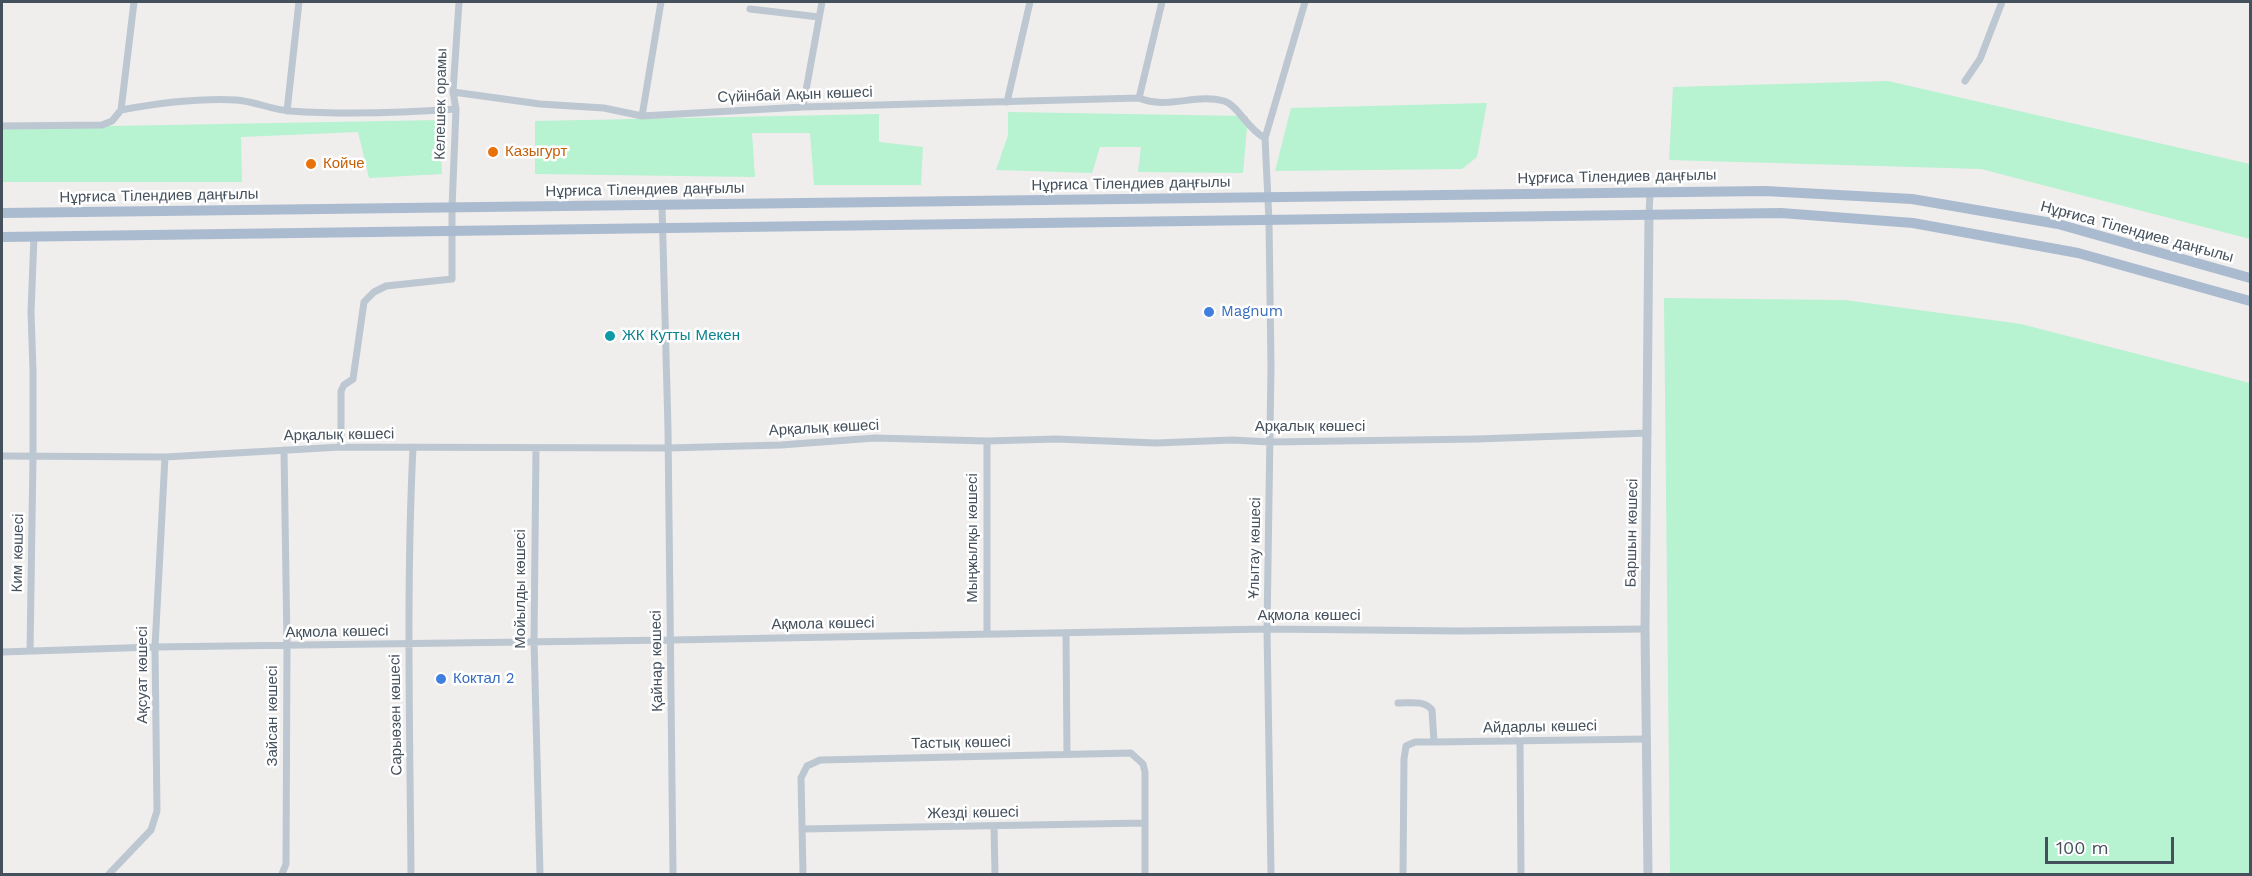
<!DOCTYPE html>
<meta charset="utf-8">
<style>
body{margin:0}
#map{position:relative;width:2252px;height:876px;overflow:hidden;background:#f0eded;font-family:"Work Sans",sans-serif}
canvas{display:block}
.frame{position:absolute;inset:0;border:3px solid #44505c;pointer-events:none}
.scale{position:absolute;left:2045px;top:837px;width:129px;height:27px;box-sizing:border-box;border:3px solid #44505c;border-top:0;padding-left:8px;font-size:18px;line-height:21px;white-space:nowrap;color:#44505c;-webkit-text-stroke:4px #fff;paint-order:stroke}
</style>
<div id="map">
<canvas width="2252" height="876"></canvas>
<div class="frame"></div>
<div class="scale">100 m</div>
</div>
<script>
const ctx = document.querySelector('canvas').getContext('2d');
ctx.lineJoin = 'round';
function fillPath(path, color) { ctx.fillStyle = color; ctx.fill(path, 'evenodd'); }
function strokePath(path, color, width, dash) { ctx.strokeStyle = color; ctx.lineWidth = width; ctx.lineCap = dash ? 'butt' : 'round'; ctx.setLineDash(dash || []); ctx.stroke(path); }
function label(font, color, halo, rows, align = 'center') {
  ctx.font = font + ' "Work Sans",sans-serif'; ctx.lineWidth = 5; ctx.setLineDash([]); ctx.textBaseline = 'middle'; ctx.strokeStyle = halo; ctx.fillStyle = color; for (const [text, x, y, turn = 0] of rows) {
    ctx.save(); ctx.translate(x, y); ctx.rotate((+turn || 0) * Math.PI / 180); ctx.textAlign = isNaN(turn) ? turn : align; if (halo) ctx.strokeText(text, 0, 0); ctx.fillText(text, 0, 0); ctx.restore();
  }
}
fillPath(new Path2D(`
 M1888,81L2250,164V239L1981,169L1669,160L1673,87Z
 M1487,103L1477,157L1462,169L1275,171L1291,108Z
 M1008,112L1248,116L1243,173L1138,172L1141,147H1100L1092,173L996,170L1008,135Z
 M879,114V142L923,147L921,185H814L810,133H752L755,177L535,174V121Z
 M440,120L442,174L369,178L358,132L241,137L242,182H2V128Z
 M1664,298L1845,300L2021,324L2250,383V874H1670Z`), '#b7f2d1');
strokePath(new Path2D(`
 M750,9L819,17
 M1965,81L1980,59L2002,2
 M453,92L540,104L604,108L642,116L803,107L1139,98C1167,110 1196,93 1224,101C1238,105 1247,129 1265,138
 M1139,98L1162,2
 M1007,102L1030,2
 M803,107L822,2
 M121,110L134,2
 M287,111L299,2
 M642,116L661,2
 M2,126L102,125L112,121L121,110C159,103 198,98 236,100C254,101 272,110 290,111C346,115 401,113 456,109
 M662,205L668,429L673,874
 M1649,215L1650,192
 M341,447V391L344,385L353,379L364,302L374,292L386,286L452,279V208L456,109L453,92L459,2
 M536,448L534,641L540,874
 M2,456L165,457L341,447L668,448L781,445L875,438L987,441L1056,439L1156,443L1232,440L1270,442L1477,439L1648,433
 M987,634V441
 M1066,634L1067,754
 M30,651L33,456V371L31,312L34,236
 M2,652L155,647L671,640L1267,629L1459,631L1645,629
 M1398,703C1410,703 1424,700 1432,710L1434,742
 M1520,742L1521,874
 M994,826L995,874
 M802,829L1145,823
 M109,874L151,830L157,811L155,647L165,457
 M282,874L286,864L287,646L284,450
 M411,874C410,732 406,590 413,447
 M803,874L801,778L807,766L820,760L1131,753L1143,764L1145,772V874
 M1271,874L1267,629L1271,367L1269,221L1265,138L1305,2
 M1403,874L1404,759L1406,746L1415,742H1434L1647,739`), '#bcc7d1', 7);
strokePath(new Path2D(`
 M1648,874L1645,629L1649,215`), '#bcc7d1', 9);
strokePath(new Path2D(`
 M2,213L1765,191L1912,199L2058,224L2250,278
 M2,237L1781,213L1913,223L2078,253L2250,301`), '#abbbcf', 10);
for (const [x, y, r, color] of [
 [493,152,6,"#e8710a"],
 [311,164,6,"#e8710a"],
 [1209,312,6,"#3f7fe0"],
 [610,336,6,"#0f9aa8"],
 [441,679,6,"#3f7fe0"]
]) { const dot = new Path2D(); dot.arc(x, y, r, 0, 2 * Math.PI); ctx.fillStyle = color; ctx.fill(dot); strokePath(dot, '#fff', 2); }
label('15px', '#44505c', '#fff', [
 ["Сүйінбай Ақын көшесі",795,95,-2],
 ["Келешек орамы",441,104,-89],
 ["Нұрғиса Тілендиев даңғылы",1617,177,-1],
 ["Нұрғиса Тілендиев даңғылы",1131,184,-1],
 ["Нұрғиса Тілендиев даңғылы",645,190,-1],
 ["Нұрғиса Тілендиев даңғылы",159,196,-1],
 ["Нұрғиса Тілендиев даңғылы",2137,232,15],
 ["Арқалық көшесі",1310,427],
 ["Арқалық көшесі",824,428,-3],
 ["Арқалық көшесі",339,435,-1],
 ["Баршын көшесі",1632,533,-89],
 ["Мыңжылқы көшесі",973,538,-90],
 ["Ұлытау көшесі",1255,548,-89],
 ["Ким көшесі",18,553,-89],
 ["Мойылды көшесі",521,589,-90],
 ["Ақмола көшесі",1309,616],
 ["Ақмола көшесі",823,624,-1],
 ["Ақмола көшесі",337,632,-1],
 ["Қайнар көшесі",657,661,-91],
 ["Ақсуат көшесі",143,675,-90],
 ["Сарыөзен көшесі",396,715,-91],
 ["Зайсан көшесі",273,716,-90],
 ["Айдарлы көшесі",1540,727,-1],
 ["Тастық көшесі",961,743,-1],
 ["Жезді көшесі",973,813,-1]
]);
label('15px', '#c56008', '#fff', [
 ["Казыгурт",505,152],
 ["Койче",323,164]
], 'left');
label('15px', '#366cbe', '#fff', [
 ["Magnum",1221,312],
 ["Коктал 2",453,679]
], 'left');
label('15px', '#0d838f', '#fff', [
 ["ЖК Кутты Мекен",622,336]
], 'left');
</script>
